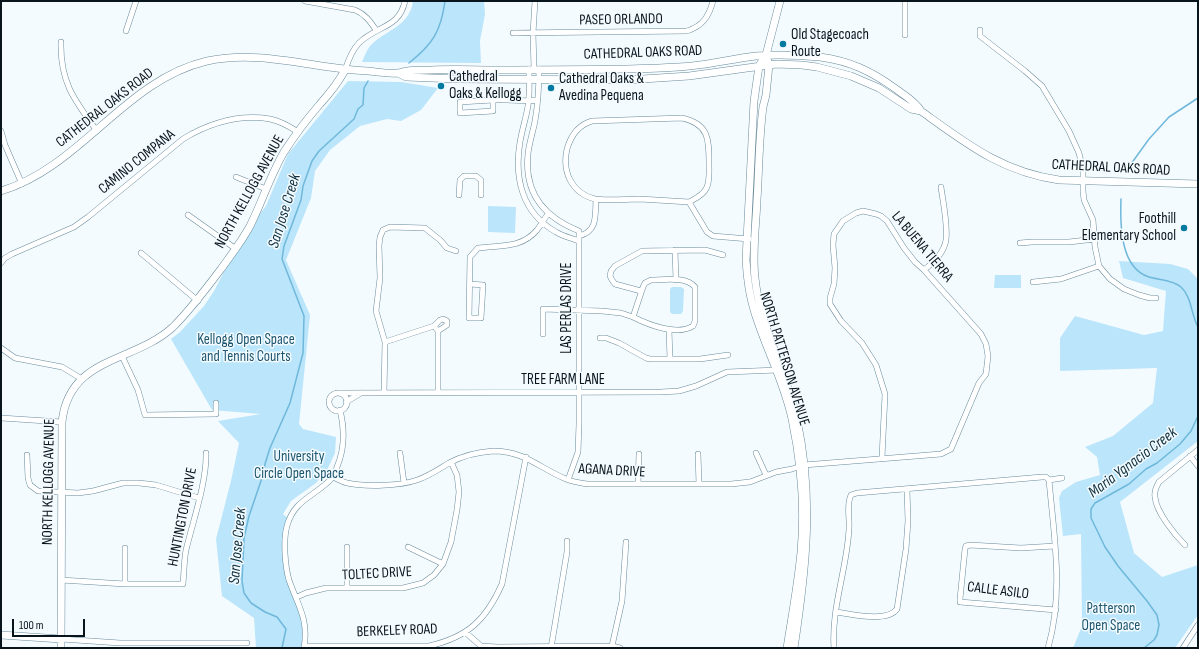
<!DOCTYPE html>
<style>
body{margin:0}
#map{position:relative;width:1199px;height:649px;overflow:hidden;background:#f4fbff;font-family:"Sofia Sans Condensed",sans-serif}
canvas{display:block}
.frame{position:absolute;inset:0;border:2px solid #08151c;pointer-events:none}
.scale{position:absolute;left:12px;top:619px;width:73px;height:18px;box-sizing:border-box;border:2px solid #08151c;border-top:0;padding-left:5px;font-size:12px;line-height:14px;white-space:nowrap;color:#08151c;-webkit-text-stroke:3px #f4fbff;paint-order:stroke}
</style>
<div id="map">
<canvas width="1199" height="649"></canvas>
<div class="frame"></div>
<div class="scale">100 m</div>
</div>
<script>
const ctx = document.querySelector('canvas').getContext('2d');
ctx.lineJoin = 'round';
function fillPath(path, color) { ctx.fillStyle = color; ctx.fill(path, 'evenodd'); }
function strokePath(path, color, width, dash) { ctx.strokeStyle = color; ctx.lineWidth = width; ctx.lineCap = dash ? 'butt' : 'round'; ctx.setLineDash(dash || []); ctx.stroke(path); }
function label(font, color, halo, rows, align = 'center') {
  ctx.font = font + ' "Sofia Sans Condensed",sans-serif'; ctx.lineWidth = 3; ctx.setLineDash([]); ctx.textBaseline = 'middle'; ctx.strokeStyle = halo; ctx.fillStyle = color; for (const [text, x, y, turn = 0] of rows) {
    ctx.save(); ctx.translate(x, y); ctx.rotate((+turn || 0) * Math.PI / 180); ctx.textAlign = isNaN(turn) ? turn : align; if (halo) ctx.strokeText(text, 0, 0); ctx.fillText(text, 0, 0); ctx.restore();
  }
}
fillPath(new Path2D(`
 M413,1H484L485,14L480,41L481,63L362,62C364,57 367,49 371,45C386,30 410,26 413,1Z
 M348,81L401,82L438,88L421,110L401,121L387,119L360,126L330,150L315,171L311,198L286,260L310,315L299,424L303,429L336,437L335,453L327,470L316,483L291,501L283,514L289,519L287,526L286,565L302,611L304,648H256L254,618L222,596L216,539L231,481L239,443L218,421L261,414L212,410L171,339L180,332L204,306L214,291L236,249L250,226L266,206L288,154Z
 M488,206L516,207L515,233L488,232Z
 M1119,261L1170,264L1188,269L1198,279V441L1120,502L1134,553L1162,577L1198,565V615L1175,648H1073L1082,626L1081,534L1063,536L1059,498L1062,491L1076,482L1100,475L1097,457L1085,447L1113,436L1153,403L1157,368L1060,371V338L1075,316L1144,335L1163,331L1166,291L1123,278Z
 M995,275H1021V288H994Z
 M672,287H681L684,289L683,311L681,314H672L670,312V289Z`), '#bae5fa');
strokePath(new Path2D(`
 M409,63C433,44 441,31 445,1
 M1131,164L1149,139L1169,117L1198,98
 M1121,199C1120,224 1120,268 1149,277C1159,280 1173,280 1181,287C1192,297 1191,315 1198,327
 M282,648L286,629L277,617L265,612L251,603L244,593L242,581L244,538L249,516L263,475L265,464L270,448L290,403L303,353L304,316L282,259L284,246L301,200L303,186L312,161L319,151L354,119L358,109L363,105L364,88L368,81
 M1144,648L1154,640L1157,635L1159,625L1157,615L1147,601L1118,566L1105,547L1091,518V509L1095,503L1129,484L1146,469L1157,463L1180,444L1191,431L1198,416`), '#6fb8db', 1.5);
const street = new Path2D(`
 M305,1L355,10C365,14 370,21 376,30
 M980,30V36L1025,71L1042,86L1069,131L1079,153L1083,170V191L1084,200L1093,220L1095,247L1099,266L1110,279L1124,289L1139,295L1150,298H1156
 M126,31L136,1
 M513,33L687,31C703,26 709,16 713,1
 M905,35V1
 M61,42C60,82 74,100 97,131
 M529,69C529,81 530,94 528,106C526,118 522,130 520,142C514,178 522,213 556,232C562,236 571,238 579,241
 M534,69L533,33L535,1
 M539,69C539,87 538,104 535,121C533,132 529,143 528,154C524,193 543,217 579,231V424L578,452L568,480
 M345,70C348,61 352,50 359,43C377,25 399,29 405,1
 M493,100L460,102V113L493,111V100C508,99 523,102 538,100
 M1,131L5,145L22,184
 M236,177L266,189
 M459,195L460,180L464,176H476L481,180V195
 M689,202C696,198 702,196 706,189C710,182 709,173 709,165C709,141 710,124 682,118L592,121C578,125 571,135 567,149C562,171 571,193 595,199C606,201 627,199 640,199C657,200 673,201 689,202L707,232L713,236L749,239
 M188,215L236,249
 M579,236C598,231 595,216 596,199
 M1020,243L1032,242H1069L1095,239
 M675,250L676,280
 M141,253L198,301
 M1,263L5,258L12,254L74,227L88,217L183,139C208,124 239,114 270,119C280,121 289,126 298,132
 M924,270C934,262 944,253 946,240C948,225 943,202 941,187
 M651,280C664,280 686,276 695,287V321L693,326C677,336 649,325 633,317L643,287L645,283Z
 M1033,282L1061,279L1099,266
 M470,284L483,285L481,318H469L470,257L478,248C500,245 521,249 537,230C541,225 544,219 548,214
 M641,291L615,284L612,280L610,276L611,271L615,266L642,251L705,250L723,255
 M434,326L440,320L443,319L447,321V325L438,331
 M669,330L670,359
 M543,334V309L602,311L621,313L633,317
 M600,338H606L619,343L646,358L650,359H700L728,355
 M385,342L434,326L438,331V392
 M1,348L15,358L62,367L82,379
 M122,356L138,390L145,415L216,414V403
 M339,393L661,392L679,391L696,386L727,372L778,370
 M384,393L385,342L376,311L380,278L379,246L380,237L383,230L390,227L425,228L440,240L447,248L456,251
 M329 402a9 9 0 1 1 18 0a9 9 0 1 1-18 0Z
 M346,402L361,393
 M1,418L62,422
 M400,453L404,483
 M756,453L766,475
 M698,454L699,484
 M27,455L28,478L30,485L38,491L78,493L93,491L123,483H139L156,485L199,498
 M1190,456L1198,466
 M333,477C338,479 342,482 347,483C365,487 400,486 417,480C429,476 439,469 449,463C462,456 479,452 493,451C525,451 539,468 566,479C573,482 580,483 587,484H731L750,482L776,472L792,469L804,465L941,454L951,449L979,383L986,374L988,356L986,344L981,334L924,270L915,262L904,248L887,221L881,216L876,214L863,211L856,213L843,221L834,234L833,245L835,268L834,284L830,298V304L841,321L862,343L876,365L885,394L882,458
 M1049,480L1062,478
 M638,484L639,454
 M1185,545C1175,535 1156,512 1155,497C1154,492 1156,487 1159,482L1198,450
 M1055,546L1021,548L970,545L966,546L965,549L960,599V602L1056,610
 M408,547L443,564
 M125,548V584
 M61,580L125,584H183C184,573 184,561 186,550C193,521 207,481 206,453
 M347,588V547
 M297,597L306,593L326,588H403L423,583L434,575L443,564L451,542L457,510L459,492L457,475L451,462
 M836,612C852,614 887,623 897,609L906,549L908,521L907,490
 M465,632L481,646L497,647L612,646L620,648
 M61,639L120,643H247
 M304,646H429C468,637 486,620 502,584L526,457
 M612,646L622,601L626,542
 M304,648C309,619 298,606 289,580C285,566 283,540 287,526C294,499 316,496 332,478C335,475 336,470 337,467C345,448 345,430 340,410
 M551,648L567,552V541
 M834,648C831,608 847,569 849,529C850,518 846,505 851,495L857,493L1042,477H1046L1049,480
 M1048,648C1064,593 1054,536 1049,480
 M1183,648L1198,625`);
const secondary = new Path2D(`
 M780,1L766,55L759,66L754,101L746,260C747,277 749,294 754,310C765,347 784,381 792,419C801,462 805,508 801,552C798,584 792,616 787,648
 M768,61L769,65C768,75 767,85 766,95C765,99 764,103 763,107C759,137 759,169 757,200C756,226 752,253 755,278C760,328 787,371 797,420C814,499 806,569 794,648
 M398,73L406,77L458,79L627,80L689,76L776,64L802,65L817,67L851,76L879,88L911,109L921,111C967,144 1002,172 1059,180L1198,184
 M1,191C81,167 125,80 207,61C261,49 315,69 368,71C378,72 388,74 398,73C401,73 404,71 407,71C415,70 424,70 432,70C453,69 474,70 496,70C556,69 617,71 678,67C704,66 730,59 756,56C777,54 798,55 820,57C850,61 871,71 896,89C905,96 915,101 921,111
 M1,635L61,639
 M61,648L62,422C69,356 134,363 173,327C191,309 206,289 221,269C231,255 242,241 250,226C262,202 270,176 284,152C295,135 307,119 320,104C330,93 338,83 345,70`);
strokePath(street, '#688a9b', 6);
strokePath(secondary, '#688a9b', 8);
strokePath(street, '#fff', 5);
strokePath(secondary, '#fff', 7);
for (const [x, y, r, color] of [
 [783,44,4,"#007aa1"],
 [441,86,4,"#007aa1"],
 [551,88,4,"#007aa1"],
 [1184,228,4,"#007aa1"]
]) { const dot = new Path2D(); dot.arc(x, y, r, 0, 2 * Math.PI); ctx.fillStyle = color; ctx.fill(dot); strokePath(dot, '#f4fbff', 1.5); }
label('15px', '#08151c', '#f4fbff', [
 ["PASEO ORLANDO",621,20,-1],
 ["CATHEDRAL OAKS ROAD",643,53,-2],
 ["CATHEDRAL OAKS ROAD",105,108,-38],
 ["CAMINO COMPANA",137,162,-39],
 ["CATHEDRAL OAKS ROAD",1111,168,3],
 ["NORTH KELLOGG AVENUE",250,192,-61],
 ["LA BUENA TIERRA",922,247,50],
 ["LAS PERLAS DRIVE",567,308,-90],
 ["NORTH PATTERSON AVENUE",784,359,73],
 ["TREE FARM LANE",563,380],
 ["AGANA DRIVE",612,471,3],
 ["NORTH KELLOGG AVENUE",49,482,-89],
 ["HUNTINGTON DRIVE",183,517,-79],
 ["TOLTEC DRIVE",377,574,-3],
 ["CALLE ASILO",998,591,7],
 ["BERKELEY ROAD",397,631,-2]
]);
label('15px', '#08151c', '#f4fbff', [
 ["Old Stagecoach",791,35],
 ["Route",791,52],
 ["Cathedral",449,77],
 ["Oaks & Kellogg",449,94],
 ["Cathedral Oaks &",559,79],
 ["Avedina Pequena",559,96],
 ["Foothill",1176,219,"right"],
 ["Elementary School",1176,236,"right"]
], 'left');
label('15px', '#1d566f', '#f4fbff', [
 ["Kellogg Open Space",246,340],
 ["and Tennis Courts",246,357],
 ["University",299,457],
 ["Circle Open Space",299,474],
 ["Patterson",1111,609],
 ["Open Space",1111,626]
]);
label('italic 16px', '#0f3140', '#f4fbff', [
 ["San Jose Creek",285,211,-73],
 ["Maria Ygnacio Creek",1133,463,-37],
 ["San Jose Creek",238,546,-85]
]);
</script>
